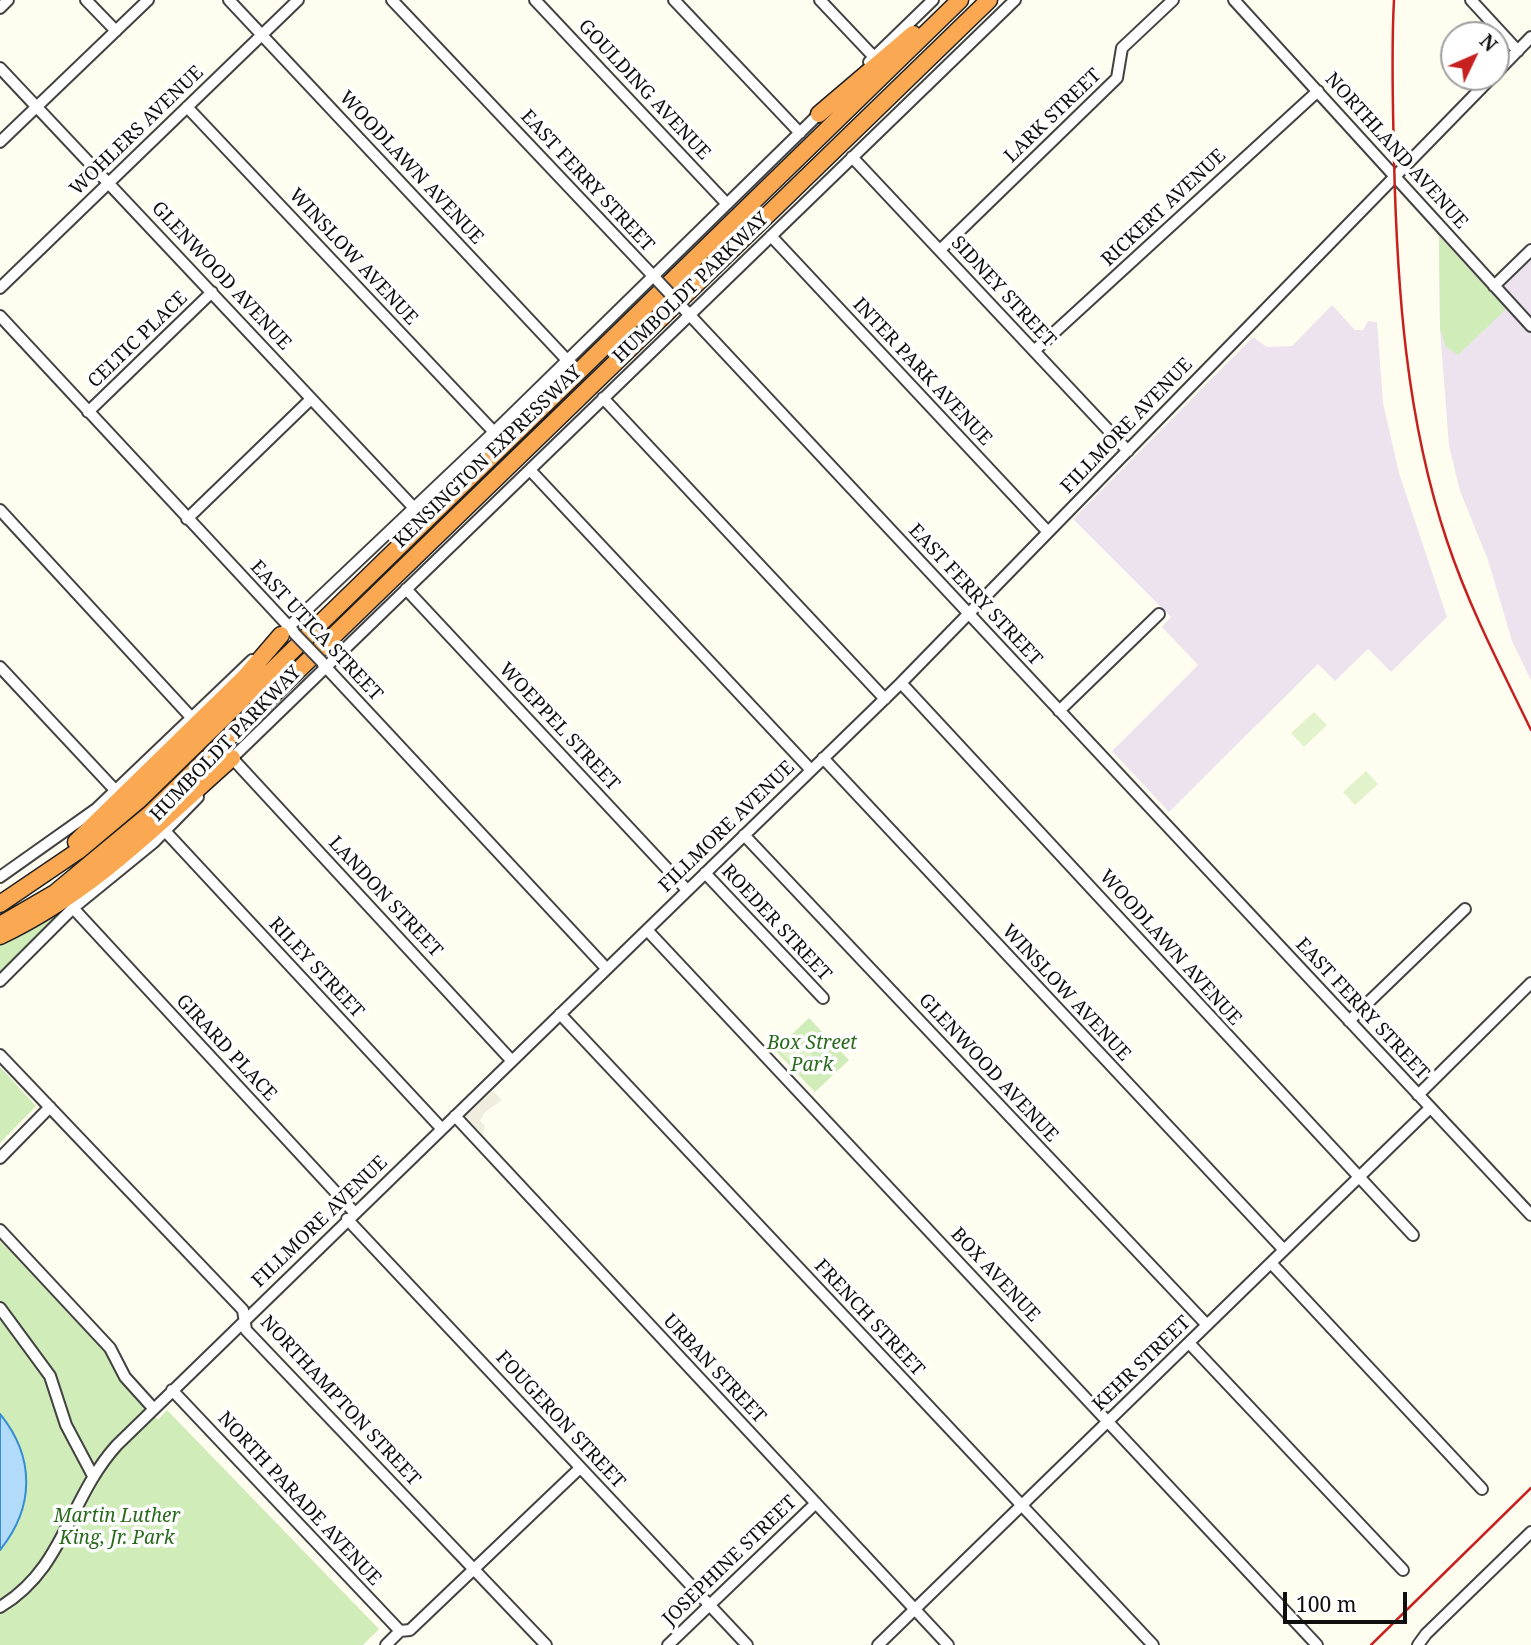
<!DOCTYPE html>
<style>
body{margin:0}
#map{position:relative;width:1531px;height:1645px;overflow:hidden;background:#fffdf0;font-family:"Noto Serif",serif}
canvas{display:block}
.north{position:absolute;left:1440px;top:21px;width:70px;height:70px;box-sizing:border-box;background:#fff;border:2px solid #9f9f9f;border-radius:50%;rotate:46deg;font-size:19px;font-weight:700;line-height:28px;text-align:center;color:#0f0f0f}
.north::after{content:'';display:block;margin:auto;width:24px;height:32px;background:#c6201f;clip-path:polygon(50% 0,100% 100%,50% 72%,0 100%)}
.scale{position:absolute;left:1283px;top:1592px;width:124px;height:32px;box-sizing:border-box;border:4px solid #0f0f0f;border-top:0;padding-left:9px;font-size:21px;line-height:24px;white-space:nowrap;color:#0f0f0f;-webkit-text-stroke:5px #fff;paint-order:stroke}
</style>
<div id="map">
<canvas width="1531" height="1645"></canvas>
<div class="north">N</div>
<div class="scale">100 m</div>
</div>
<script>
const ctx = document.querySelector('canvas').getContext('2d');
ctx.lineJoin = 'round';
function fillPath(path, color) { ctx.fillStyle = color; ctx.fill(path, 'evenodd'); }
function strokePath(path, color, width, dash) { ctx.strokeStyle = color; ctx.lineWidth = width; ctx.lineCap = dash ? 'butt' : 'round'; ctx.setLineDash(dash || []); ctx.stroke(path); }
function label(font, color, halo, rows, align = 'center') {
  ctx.font = font + ' "Noto Serif",serif'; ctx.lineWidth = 7; ctx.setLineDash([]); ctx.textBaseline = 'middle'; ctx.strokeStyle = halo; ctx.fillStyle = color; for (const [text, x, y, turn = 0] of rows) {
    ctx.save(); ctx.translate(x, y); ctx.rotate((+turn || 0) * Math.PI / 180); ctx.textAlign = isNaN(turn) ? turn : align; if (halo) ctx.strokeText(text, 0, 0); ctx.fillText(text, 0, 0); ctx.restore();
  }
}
fillPath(new Path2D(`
 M1439,236L1491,293L1531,256V680L1512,641L1488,560L1460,491L1449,446L1440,329Z
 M1332,305L1355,330H1363L1368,321L1377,322L1383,403L1399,473L1447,617L1391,672L1368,649L1335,681L1318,664L1169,812L1112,751L1198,665L1162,627L1171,617L1073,519L1253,337L1267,347L1292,346Z`), '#ede3ee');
fillPath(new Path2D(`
 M1439,236L1506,309L1458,355L1446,347L1440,329Z
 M77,901L0,971V944Z
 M809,1018L849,1060L815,1092L775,1050Z
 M0,1067L36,1106L0,1143Z
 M0,1241L107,1354C121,1381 137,1399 158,1420L167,1410L379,1629L363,1645H0Z`), '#d0ecb8');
fillPath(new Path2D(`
 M1314,712L1327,725L1304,747L1291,733Z
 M1366,771L1378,784L1355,805L1343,792Z
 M793,1034L813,1056L798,1070L778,1049Z`), '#e2f2ca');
fillPath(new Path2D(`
 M493,1091L502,1100L484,1113L480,1121L485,1126L483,1135L465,1116Z`), '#f0ecde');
const water = new Path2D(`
 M0,1414C35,1457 35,1507 0,1550Z`);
fillPath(water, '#b2dbf9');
strokePath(water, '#368dd4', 2);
const minor = new Path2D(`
 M86,0L116,31
 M229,0L567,360
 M392,0L657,280
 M535,0L727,204
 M674,0L800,133
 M820,0L874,57
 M1234,0L1531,326
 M1471,0L1518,51
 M0,8L8,0
 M869,62L933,0
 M0,68L415,509
 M1496,73L1531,37
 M187,107L494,432
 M0,142L148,0
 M852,157L1128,451
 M771,236L1048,532
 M940,250L1117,78L1122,48L1173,0
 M1494,286L1531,250
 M0,288L298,0
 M685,310L1531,1215
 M0,316L294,632
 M1034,351L1318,91
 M603,398L885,699
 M88,412L212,292
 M530,470L811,770
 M0,510L190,716
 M187,519L311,399
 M406,589L687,890
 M277,638L494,432L824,109
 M322,663L606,968
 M0,667L115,790
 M901,683L1413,1235
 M1059,711L1159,614
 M232,758L512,1061
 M823,758L1284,1250
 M229,761L1015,0
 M165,831L442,1129
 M744,835L1207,1325
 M705,873L823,998
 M0,877L96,809L252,660
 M73,908L354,1212
 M647,930L1317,1645
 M0,981L73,908L154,842L198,797
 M560,1014L1153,1645
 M1349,1021L1465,909
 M0,1055L243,1310L246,1330L546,1645
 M1418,1095L1531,983
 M455,1116L948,1645
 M0,1158L50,1107
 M347,1219L747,1645
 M0,1230L110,1348L125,1377L153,1408
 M1271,1263L1482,1489
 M0,1308L50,1376L66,1425L92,1474
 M1189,1343L1403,1570
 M172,1390L400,1631
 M0,1607C65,1568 68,1499 117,1445L901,683L1492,77
 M386,1645L400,1631L410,1630L580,1468
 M668,1645L816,1503
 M878,1645L1430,1108
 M1418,1645L1426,1634L1531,1532`);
const highway = new Path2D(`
 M819,114L913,34
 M76,842L245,677L281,635
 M0,904L78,851L140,799L960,0
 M0,925L55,893L150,814L989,0
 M0,936C93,892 156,825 232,758`);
strokePath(minor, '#424242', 14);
strokePath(highway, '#202020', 19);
strokePath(minor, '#fff', 10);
strokePath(highway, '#fba853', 16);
strokePath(new Path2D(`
 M1394,0C1391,53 1393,106 1394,159C1397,288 1406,419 1447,541C1469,607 1501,668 1531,730
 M1371,1645L1531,1488`), '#c6201f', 2.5);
const minorBridge = new Path2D(`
 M657,280L685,310
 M294,633L322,662`);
strokePath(minorBridge, '#424242', 14, []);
strokePath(minorBridge, '#fff', 10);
label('19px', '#0f0f0f', '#fff', [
 ["GOULDING AVENUE",644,90,47],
 ["LARK STREET",1053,116,-44],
 ["WOHLERS AVENUE",137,131,-44],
 ["NORTHLAND AVENUE",1396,151,48],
 ["WOODLAWN AVENUE",411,168,47],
 ["EAST FERRY STREET",587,181,47],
 ["RICKERT AVENUE",1164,208,-43],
 ["WINSLOW AVENUE",353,257,47],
 ["GLENWOOD AVENUE",221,276,47],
 ["HUMBOLDT PARKWAY",691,288,-44],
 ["SIDNEY STREET",1003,292,47],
 ["CELTIC PLACE",138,340,-44],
 ["INTER PARK AVENUE",922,372,47],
 ["FILLMORE AVENUE",1127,426,-46],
 ["KENSINGTON EXPRESSWAY",488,457,-44],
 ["EAST FERRY STREET",975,595,47],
 ["EAST UTICA STREET",316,631,47],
 ["WOEPPEL STREET",559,727,47],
 ["HUMBOLDT PARKWAY",226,744,-46],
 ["FILLMORE AVENUE",727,827,-44],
 ["LANDON STREET",385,897,47],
 ["ROEDER STREET",776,923,47],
 ["WOODLAWN AVENUE",1170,948,48],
 ["RILEY STREET",316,968,47],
 ["WINSLOW AVENUE",1066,993,47],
 ["EAST FERRY STREET",1362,1009,47],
 ["GIRARD PLACE",226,1048,47],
 ["GLENWOOD AVENUE",988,1068,47],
 ["FILLMORE AVENUE",320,1222,-44],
 ["BOX AVENUE",995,1275,47],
 ["FRENCH STREET",869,1318,47],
 ["KEHR STREET",1142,1364,-44],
 ["URBAN STREET",714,1369,47],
 ["NORTHAMPTON STREET",340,1401,47],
 ["FOUGERON STREET",560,1420,47],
 ["NORTH PARADE AVENUE",299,1499,47],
 ["JOSEPHINE STREET",730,1561,-44]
]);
label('italic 19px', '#286a1b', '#fff', [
 ["Box Street",812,1044],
 ["Park",812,1066],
 ["Martin Luther",117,1517],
 ["King, Jr. Park",117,1539]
]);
</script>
